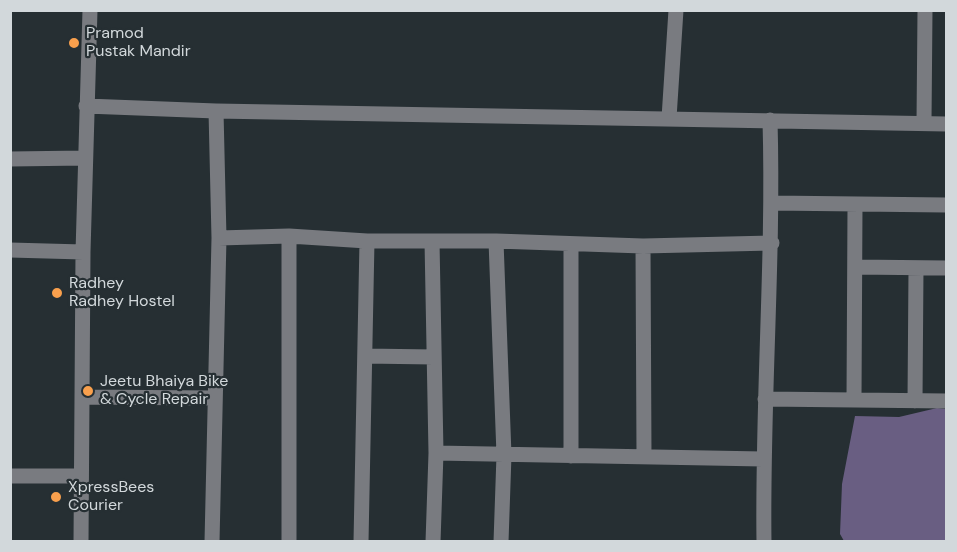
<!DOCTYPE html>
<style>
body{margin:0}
#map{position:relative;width:957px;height:552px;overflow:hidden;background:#262f33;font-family:"DM Sans",sans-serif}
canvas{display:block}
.frame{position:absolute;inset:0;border:12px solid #d2d8db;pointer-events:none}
</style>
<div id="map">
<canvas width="957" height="552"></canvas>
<div class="frame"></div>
</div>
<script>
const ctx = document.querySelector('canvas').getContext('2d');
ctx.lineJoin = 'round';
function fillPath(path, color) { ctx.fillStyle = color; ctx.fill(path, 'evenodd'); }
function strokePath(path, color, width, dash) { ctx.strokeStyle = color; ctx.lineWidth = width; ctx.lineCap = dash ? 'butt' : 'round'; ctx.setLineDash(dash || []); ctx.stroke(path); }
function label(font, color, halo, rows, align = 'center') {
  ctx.font = font + ' "DM Sans",sans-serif'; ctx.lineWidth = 4.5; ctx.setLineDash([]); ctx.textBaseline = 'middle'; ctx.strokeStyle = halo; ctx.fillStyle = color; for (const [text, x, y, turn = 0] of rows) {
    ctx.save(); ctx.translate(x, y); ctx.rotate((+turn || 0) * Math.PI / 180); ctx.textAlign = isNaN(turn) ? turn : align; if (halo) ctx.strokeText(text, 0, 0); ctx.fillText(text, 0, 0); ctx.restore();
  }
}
fillPath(new Path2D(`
 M937,408L946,409V541H844L840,534L842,484L855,416L899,417Z`), '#695e82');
strokePath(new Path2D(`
 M86,106L216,111L946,124
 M669,118L676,10
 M924,122L925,10
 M10,159L85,158
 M772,203L946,205
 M219,238L289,236L367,241H496L643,246L772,243
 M432,241L436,453L433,542
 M496,241L504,455L501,542
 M571,245V456
 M643,246L644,455
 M10,250L83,252
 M855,267L946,268
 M365,356L434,357
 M82,397L214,398
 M765,399L946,401
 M854,399L855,206
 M915,401L916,269
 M436,453L763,459
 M10,476H81
 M81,542L83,252L90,10
 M212,542L219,238L216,111
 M289,542V236
 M361,542L367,241
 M764,542C762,401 774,261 770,120`), '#797b80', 15);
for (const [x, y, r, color] of [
 [74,43,6,"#f9a04d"],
 [57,293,6,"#f9a04d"],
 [88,391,6,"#f9a04d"],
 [56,497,6,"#f9a04d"]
]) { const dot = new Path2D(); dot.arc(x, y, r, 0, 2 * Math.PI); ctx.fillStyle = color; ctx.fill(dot); strokePath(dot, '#262f33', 2); }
label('16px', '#d2d8db', '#262f33', [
 ["Pramod",86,34],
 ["Pustak Mandir",86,52],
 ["Radhey",69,284],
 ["Radhey Hostel",69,302],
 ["Jeetu Bhaiya Bike",100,382],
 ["& Cycle Repair",100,400],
 ["XpressBees",68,488],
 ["Courier",68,506]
], 'left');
</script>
